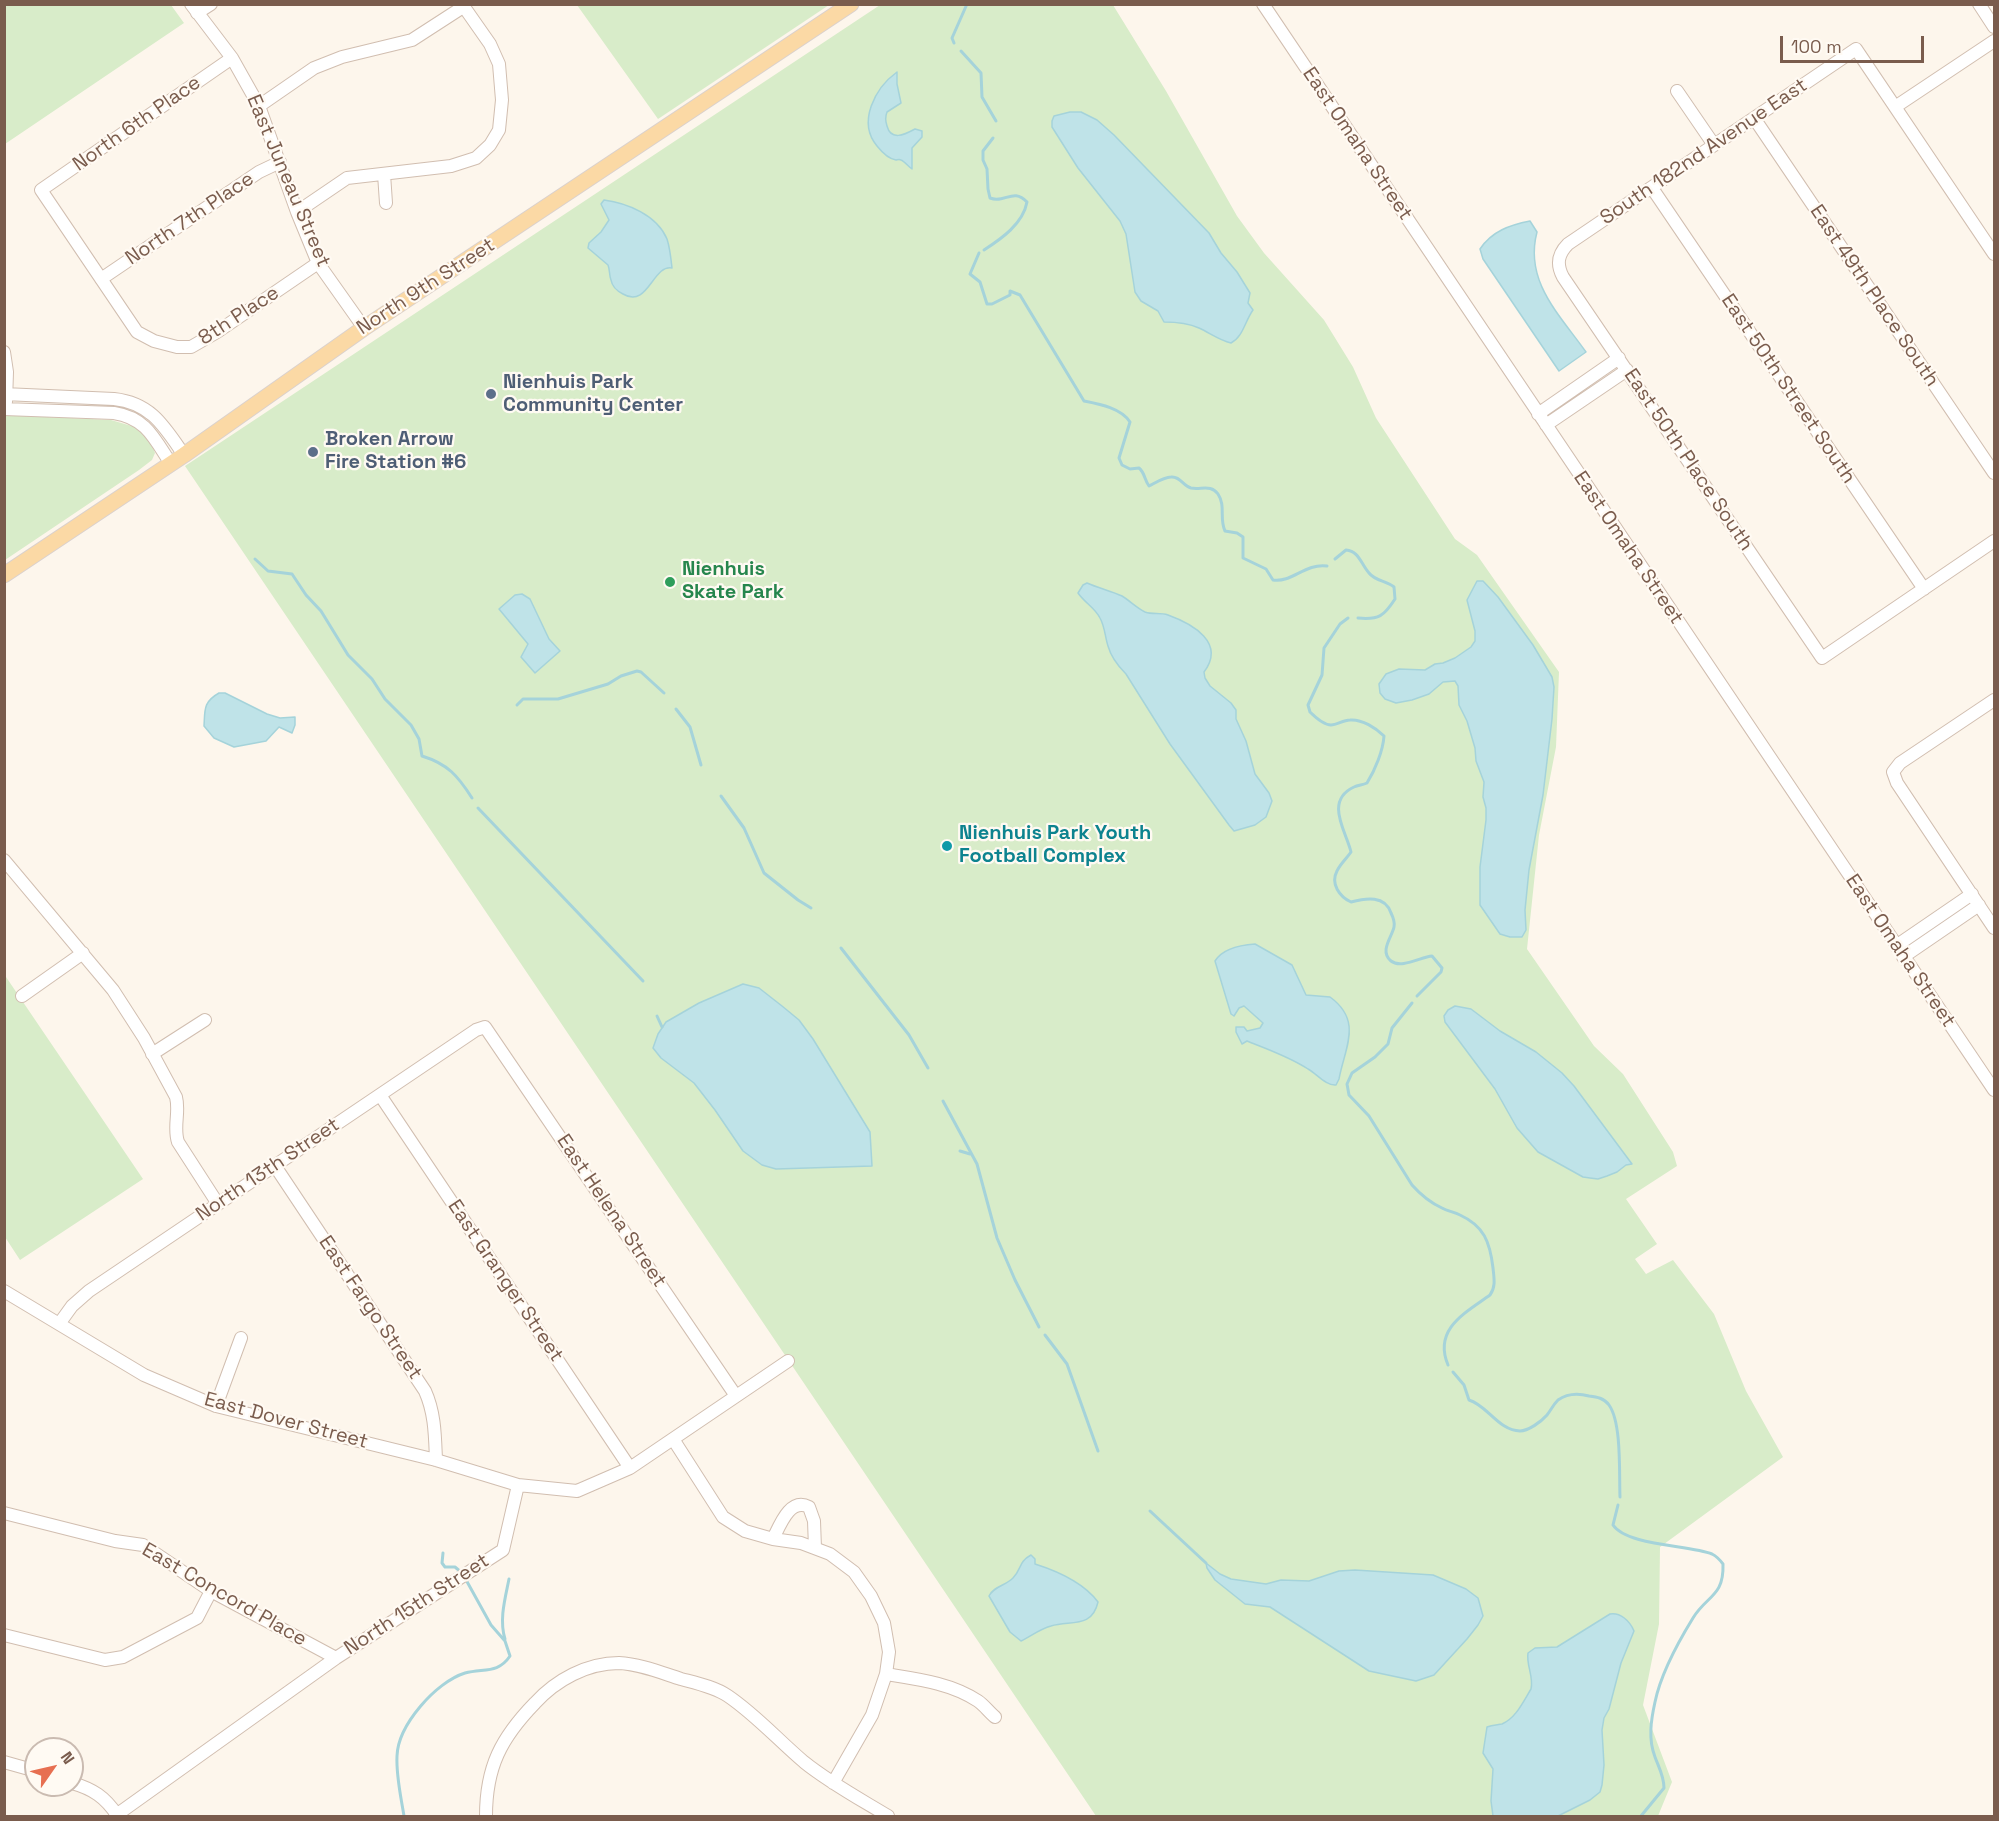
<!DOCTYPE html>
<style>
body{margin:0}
#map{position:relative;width:1999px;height:1821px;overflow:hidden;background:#fdf6ec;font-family:"Space Grotesk",sans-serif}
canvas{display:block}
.frame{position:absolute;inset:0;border:6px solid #7a5c4d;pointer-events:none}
.north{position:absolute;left:24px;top:1737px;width:60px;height:60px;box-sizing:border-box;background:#fffaf3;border:2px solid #cabbb1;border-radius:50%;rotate:56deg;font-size:16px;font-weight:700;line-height:24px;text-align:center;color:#7a5c4d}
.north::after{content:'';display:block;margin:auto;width:21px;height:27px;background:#e76f51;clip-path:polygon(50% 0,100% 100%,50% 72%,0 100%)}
.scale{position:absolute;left:1780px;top:36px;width:144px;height:27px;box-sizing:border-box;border:3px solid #7a5c4d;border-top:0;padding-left:8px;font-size:18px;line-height:21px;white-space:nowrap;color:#7a5c4d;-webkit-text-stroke:4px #fffaf3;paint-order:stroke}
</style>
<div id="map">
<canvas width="1999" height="1821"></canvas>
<div class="frame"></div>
<div class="north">N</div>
<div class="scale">100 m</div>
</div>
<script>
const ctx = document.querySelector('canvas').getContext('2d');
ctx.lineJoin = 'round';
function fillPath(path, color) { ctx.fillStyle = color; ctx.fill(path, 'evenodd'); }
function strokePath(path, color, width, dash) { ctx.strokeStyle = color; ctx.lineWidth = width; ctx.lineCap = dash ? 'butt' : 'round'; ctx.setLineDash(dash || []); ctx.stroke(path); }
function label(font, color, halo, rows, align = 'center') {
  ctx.font = font + ' "Space Grotesk",sans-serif'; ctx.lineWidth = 4.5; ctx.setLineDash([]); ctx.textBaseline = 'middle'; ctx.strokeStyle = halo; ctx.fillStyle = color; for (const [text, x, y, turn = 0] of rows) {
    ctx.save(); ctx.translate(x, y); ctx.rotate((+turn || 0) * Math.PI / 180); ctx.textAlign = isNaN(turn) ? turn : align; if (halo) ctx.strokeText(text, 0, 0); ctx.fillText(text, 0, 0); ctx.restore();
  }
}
fillPath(new Path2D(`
 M5,4L171,5L184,23L5,144Z
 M577,5H829L658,119Z
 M880,5H1113L1166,91L1237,216L1264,253L1324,320L1353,367L1376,418L1455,539L1477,555L1559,672L1556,747L1539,835L1527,949L1594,1046L1623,1074L1673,1152L1677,1166L1626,1199L1657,1244L1635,1259L1646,1274L1673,1260L1714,1314L1746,1391L1783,1457L1660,1547L1659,1624L1643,1705L1672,1782L1658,1816H1096L185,466Z
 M4,415L111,420L135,427L143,434L153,447L155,453L152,460L139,470L5,560Z
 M4,974L143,1179L20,1260L5,1237Z`), '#d8ecc9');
const water = new Path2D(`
 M897,72V84L901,103L887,112C885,117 885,120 887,126C891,141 904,135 915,129L922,131V137L912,148V169C909,167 904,161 901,160C899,159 897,160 896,160C889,159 881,151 877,146C857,122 875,88 897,72Z
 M1070,112H1081L1097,120L1114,135L1209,233L1221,253L1237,272L1250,293L1248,303L1253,310C1245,321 1243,337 1231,343C1219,340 1210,333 1199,328C1188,323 1176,322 1164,322L1158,311L1141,301L1135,292L1126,234L1120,221L1078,168L1052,127V121L1054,116Z
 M604,200C627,203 657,215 667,239C670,248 671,259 672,268C653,264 648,309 623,294C617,291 612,286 611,280C609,275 610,270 608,265L588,248L589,243L601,232L609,220L601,204Z
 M1530,221L1537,232C1524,281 1559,314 1586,352L1559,371L1483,259L1480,249C1492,231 1510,225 1530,221Z
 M1477,581H1483L1498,597L1533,645L1552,677L1554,687L1552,719L1543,795L1529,870L1525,910L1526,930L1522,937H1510L1500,934L1480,905V867L1486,820V808L1483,797L1484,782L1476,761L1475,748L1467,721L1459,705L1458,686L1455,681L1443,682L1429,694L1412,700L1396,703L1385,699L1380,693L1379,684L1386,674L1399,669L1425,670L1435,664L1443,663L1455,658L1471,647L1475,641V631L1467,600Z
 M1087,583C1098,588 1111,591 1122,596C1130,601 1137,608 1145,612C1153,615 1160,612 1168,615C1193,624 1226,643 1204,672L1205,678L1210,686L1231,703L1236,710V719L1246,741L1255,774L1269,793L1272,801L1266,817L1255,825L1234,831L1229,825L1170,744L1126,674C1118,666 1111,657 1108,646C1105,637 1105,627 1100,618C1095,608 1085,603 1078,593L1083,585Z
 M522,594L530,599L549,639L560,651L535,673L521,657L528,644L499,609L515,595Z
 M219,693H225L267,714L280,718L295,717V725L292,733L279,727L266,741L234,747L214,738L204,726C205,710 203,702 219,693Z
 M1255,944L1292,965L1306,995L1330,997C1363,1021 1345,1047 1339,1079L1336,1085C1326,1086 1317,1074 1308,1069C1290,1057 1267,1049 1247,1041L1242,1044L1236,1032V1027H1244L1247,1031L1260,1028L1263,1023L1244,1006L1239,1008L1234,1016L1231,1014L1215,961C1223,948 1241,945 1255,944Z
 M743,984L759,988L782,1006L799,1020L813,1039L870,1132L872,1166L776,1169L762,1165L743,1151L715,1110L694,1083L661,1058L653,1048L658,1034L666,1022L699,1003Z
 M1455,1006L1471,1009L1500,1031L1536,1052L1562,1073L1574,1086L1632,1164L1626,1165L1617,1172L1607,1176L1598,1179L1590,1178L1583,1177L1538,1152L1517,1128L1495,1089L1445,1022L1444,1016L1448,1010Z
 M1031,1555L1035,1559V1564C1057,1571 1084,1583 1098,1602C1092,1629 1070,1620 1051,1626C1040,1629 1031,1636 1021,1641L1010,1632L989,1596C994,1586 1005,1586 1013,1578C1022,1569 1018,1562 1031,1555Z
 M1206,1563L1220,1574L1231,1579L1266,1584L1281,1580L1309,1581L1339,1571L1355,1570L1433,1575L1466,1589L1478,1598L1483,1616L1478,1625L1467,1639L1434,1675L1416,1681L1369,1671L1270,1607L1245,1604L1215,1580L1207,1568Z
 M1610,1614C1620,1612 1630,1621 1634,1631L1621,1663L1609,1709L1604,1718L1602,1730L1604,1765L1602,1785L1600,1792L1590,1800L1558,1816H1493L1491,1801L1493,1769L1483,1753L1487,1727C1492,1725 1496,1725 1502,1724C1516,1718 1523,1702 1531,1689C1534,1677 1526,1665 1528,1653L1535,1648L1557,1647Z`);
fillPath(water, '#bfe3e8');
strokePath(water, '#a5d3da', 1.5);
strokePath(new Path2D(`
 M954,43L952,38L967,4
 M961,51L981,73L982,97L996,121
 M984,250C1001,239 1023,224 1027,202C1013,187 1005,204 990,198L988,189L987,169L983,160V151L993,138
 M979,253L970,274L980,282L987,304H992L1010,295V291L1020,295L1084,401C1099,404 1121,408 1130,422L1119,458L1122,465L1130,469L1139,468C1145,473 1144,479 1149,486C1155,483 1164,477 1171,477C1180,476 1183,486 1191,488C1201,490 1211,484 1218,494C1226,506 1219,519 1225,531L1237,533L1243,537V558L1266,569L1273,580C1292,583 1305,563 1327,566
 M255,559L268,571L292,574L306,595L321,611L348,655L372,679L385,699L411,725L419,739L422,756C448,764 458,776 472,798
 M1335,559L1346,550C1359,551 1361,564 1369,573C1375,581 1387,581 1394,587L1395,599C1384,616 1379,620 1358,618
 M1348,618L1340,624L1324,648L1322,675L1308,705L1310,712C1315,717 1323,725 1331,725C1337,725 1343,720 1350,720C1362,719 1376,728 1384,736C1383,751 1375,770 1367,783C1363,785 1358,785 1354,787C1324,801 1346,831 1351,852C1347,858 1340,864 1337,871C1330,884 1340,897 1351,902C1366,898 1385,895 1391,913C1393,917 1395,922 1394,927C1392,937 1379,951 1391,961C1401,969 1421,957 1432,956L1442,968L1441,972L1417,996
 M517,705L523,699H558L608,684L621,676L637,671L641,672L664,693
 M676,709L690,727L701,765
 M721,796L744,828L764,873L798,900L811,908
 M478,808L643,981
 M841,948L909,1035L928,1068
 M1412,1003L1392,1028L1388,1044L1375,1057L1352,1073L1347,1084L1349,1095L1369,1116L1412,1185C1420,1194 1431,1203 1442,1208C1447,1211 1454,1212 1460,1215C1484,1226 1490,1242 1493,1268C1494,1278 1496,1287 1490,1295C1465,1313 1433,1329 1448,1365
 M657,1016L662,1027
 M943,1101L977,1164L997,1238L1015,1280L1039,1327
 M960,1151L970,1154
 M1045,1335L1067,1364L1098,1451
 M1453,1372L1464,1385L1469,1400C1487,1405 1499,1431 1520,1431C1528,1431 1541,1422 1547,1415C1551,1410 1553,1405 1558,1400C1568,1393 1578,1393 1589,1396C1597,1397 1604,1398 1609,1405C1622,1423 1619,1475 1620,1497
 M1618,1505L1613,1525C1627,1546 1690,1545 1712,1554C1716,1556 1720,1560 1723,1564C1724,1597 1707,1595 1693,1618C1677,1644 1661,1673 1655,1702C1651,1720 1648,1739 1655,1757C1659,1768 1664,1776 1664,1788L1641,1816
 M1150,1511L1206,1563
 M443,1553L442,1563L445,1567H455L462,1573
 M505,1639C499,1620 505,1599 509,1579
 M404,1816C401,1797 396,1776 397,1756C398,1725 436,1682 465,1673C484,1668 498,1674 510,1656L505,1641L491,1625L465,1578`), '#a5d3da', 3);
const minor = new Path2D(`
 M191,4L232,58L259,106L297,212L318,263L364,328
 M1263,4L1994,1090
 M1979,4L1994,27
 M197,13L211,4
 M232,58L41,190L137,332L154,341L177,347H191L217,332L318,263
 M1677,91L1714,145
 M259,106L314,68L342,57L412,40L463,7
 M1895,107L1994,41
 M1754,118L1994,473
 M384,174L386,203
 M1652,188L1924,589
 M297,212L347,178L451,166L476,158L490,145L499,130L502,100L499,64L490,44L462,4
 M1994,254L1856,49L1568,244C1558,254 1556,264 1563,277L1822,658L1994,541
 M101,279L259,172L280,162
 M4,352L7,372L6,402
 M4,394L114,399C151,403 164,426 184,455
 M4,409L114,413C146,418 154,438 171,464
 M1538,414L1619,358
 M1546,425L1627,370
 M1994,700L1900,763L1893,772L1897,783L1994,928
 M4,860L113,990L144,1038L176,1097C180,1112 173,1127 178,1142L218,1204
 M1896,946L1972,894
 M1903,957L1979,905
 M22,996L83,953
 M152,1054L205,1020
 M380,1095L630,1468
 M275,1166L425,1391C435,1413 435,1436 436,1460
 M4,1291L144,1375L216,1406L436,1460L518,1485L577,1491L630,1468L788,1361
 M59,1324L72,1306L89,1291L476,1030L485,1027L736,1396
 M216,1406L241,1338
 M673,1439L723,1517L745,1531L773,1539L801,1543L830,1554L854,1572L871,1596L884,1623L889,1652L886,1674C917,1679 951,1683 978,1701C984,1705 989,1712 995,1717
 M4,1513L115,1541L143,1545L211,1591L336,1658
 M773,1539C780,1525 790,1497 809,1507L814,1521L815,1548
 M4,1635L105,1660L123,1657L197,1618L211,1591
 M4,1762L36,1771
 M72,1783C93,1789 105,1797 117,1815
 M833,1783L872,1715L886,1674
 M115,1816L336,1658L503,1550L518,1485
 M486,1816C486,1767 501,1738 535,1703C556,1680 587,1663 619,1663C640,1664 662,1673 681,1679C696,1683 715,1687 728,1696C756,1715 778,1740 804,1762C830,1783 860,1799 888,1816`);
const major = new Path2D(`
 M4,575L184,455L364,328L851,4`);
strokePath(minor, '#d1beb0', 14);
strokePath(major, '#dad1cd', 17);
strokePath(minor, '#fff', 12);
strokePath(major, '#fbd9a5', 15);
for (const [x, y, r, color] of [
 [491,394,6,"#5c6f8a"],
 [313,452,6,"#5c6f8a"],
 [670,582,6,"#2e9e5b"],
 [947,846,6,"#0f9aa8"]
]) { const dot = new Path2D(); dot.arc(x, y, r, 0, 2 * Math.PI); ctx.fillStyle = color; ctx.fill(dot); strokePath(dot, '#fffaf3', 2); }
label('20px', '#7a5c4d', '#fffaf3', [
 ["North 6th Place",137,124,-35],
 ["East Omaha Street",1357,144,56],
 ["South 182nd Avenue East",1704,152,-34],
 ["East Juneau Street",288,181,67],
 ["North 7th Place",190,219,-34],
 ["North 9th Street",426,287,-33],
 ["East 49th Place South",1874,296,56],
 ["8th Place",239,316,-33],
 ["East 50th Street South",1788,389,56],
 ["East 50th Place South",1688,460,56],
 ["East Omaha Street",1628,548,56],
 ["East Omaha Street",1900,951,56],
 ["North 13th Street",268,1170,-34],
 ["East Helena Street",611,1211,56],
 ["East Granger Street",505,1281,56],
 ["East Fargo Street",370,1308,56],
 ["East Dover Street",286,1421,15],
 ["East Concord Place",224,1595,30],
 ["North 15th Street",417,1605,-33]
]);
label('bold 20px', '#4e5e75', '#fffaf3', [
 ["Nienhuis Park",503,383],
 ["Community Center",503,406],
 ["Broken Arrow",325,440],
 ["Fire Station #6",325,463]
], 'left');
label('bold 20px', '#27864d', '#fffaf3', [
 ["Nienhuis",682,570],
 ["Skate Park",682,593]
], 'left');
label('bold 20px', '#0d838f', '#fffaf3', [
 ["Nienhuis Park Youth",959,834],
 ["Football Complex",959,857]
], 'left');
</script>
